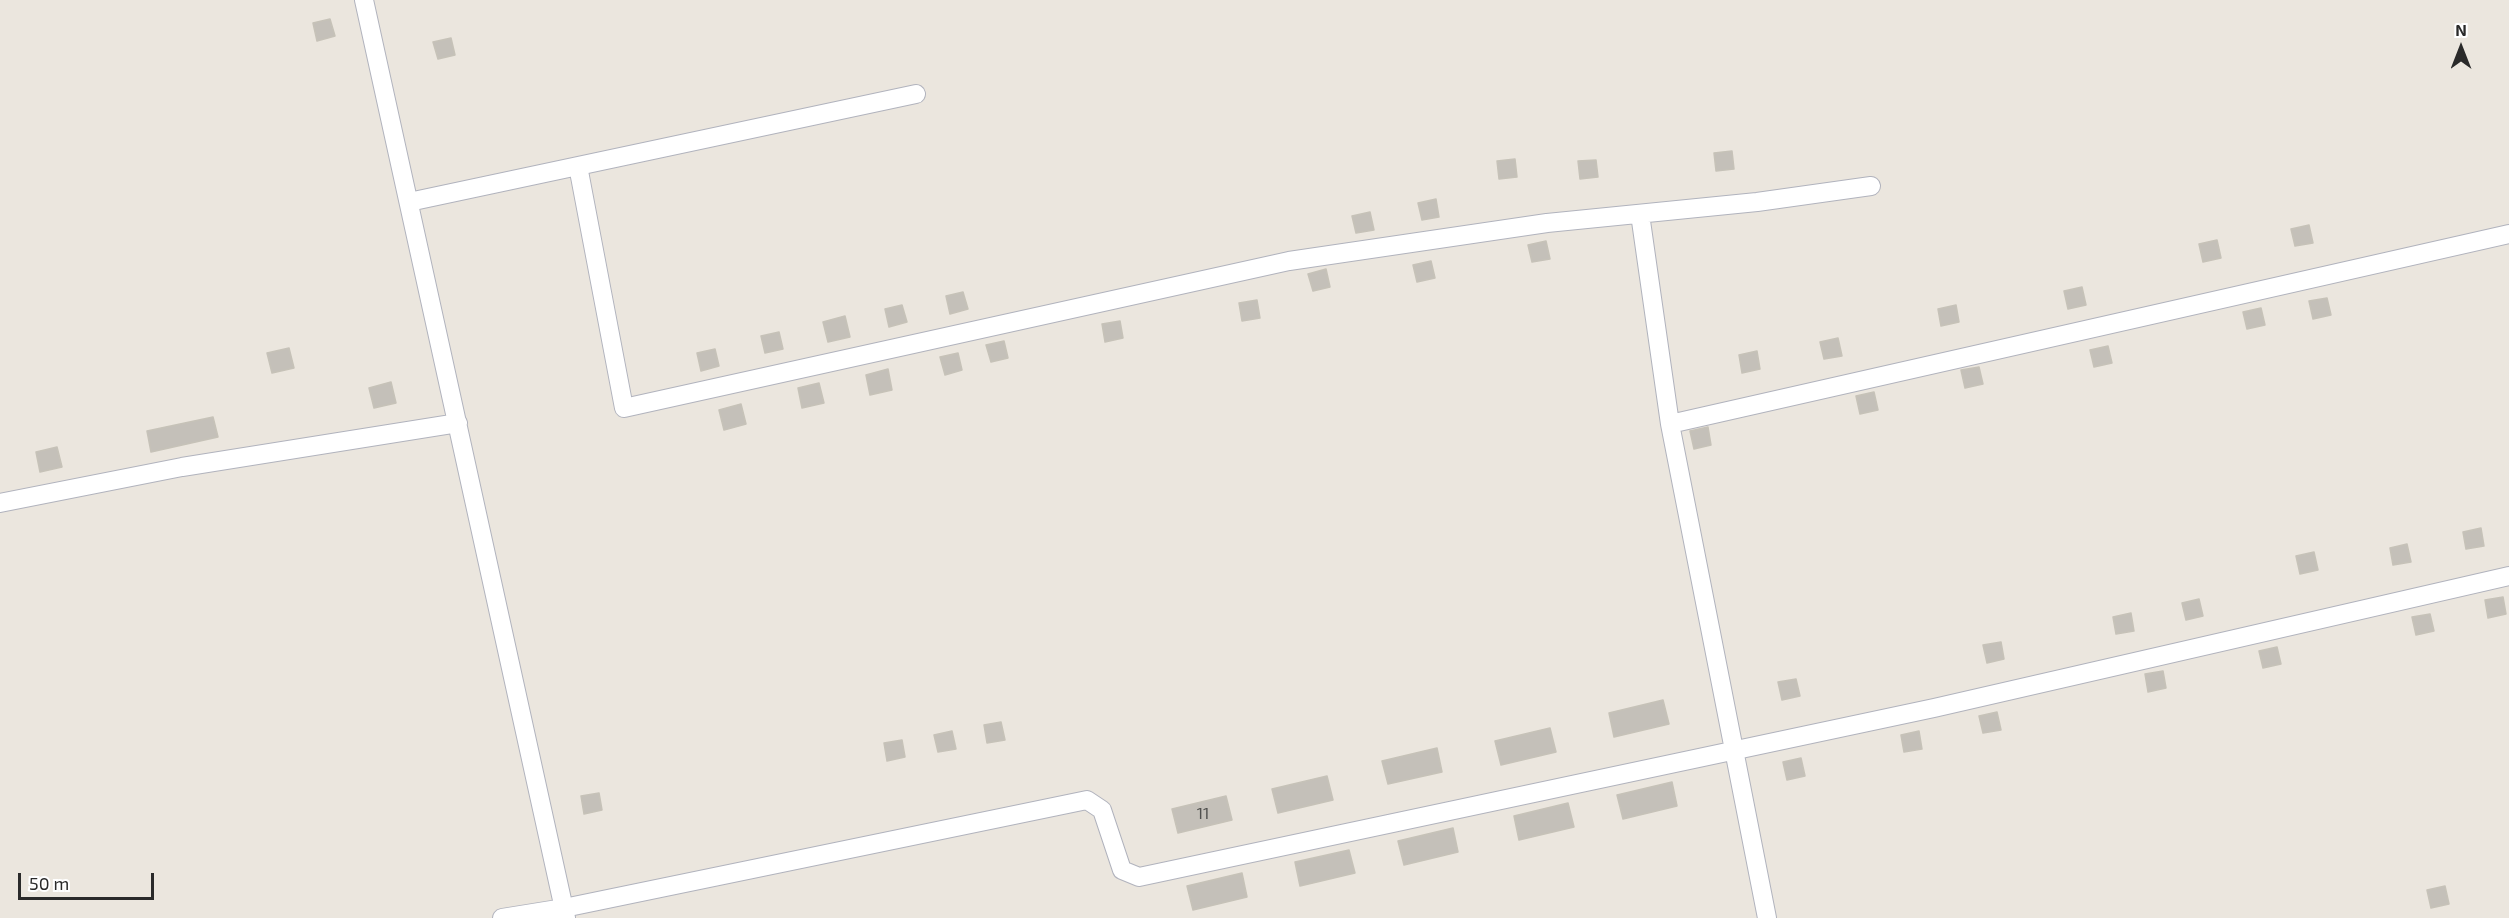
<!DOCTYPE html>
<style>
body{margin:0}
#map{position:relative;width:2509px;height:918px;overflow:hidden;background:#ebe6de;font-family:"Exo 2",sans-serif}
canvas{display:block}
.north{position:absolute;left:2431px;top:18px;width:60px;height:60px;-webkit-text-stroke:4px #fff;paint-order:stroke;rotate:0deg;font-size:16px;font-weight:700;line-height:24px;text-align:center;color:#2a2a2a}
.north::after{content:'';display:block;margin:auto;width:21px;height:27px;background:#2a2a2a;clip-path:polygon(50% 0,100% 100%,50% 72%,0 100%)}
.scale{position:absolute;left:18px;top:873px;width:136px;height:27px;box-sizing:border-box;border:3px solid #2a2a2a;border-top:0;padding-left:8px;font-size:18px;line-height:21px;white-space:nowrap;color:#2a2a2a;-webkit-text-stroke:4px #fff;paint-order:stroke}
</style>
<div id="map">
<canvas width="2509" height="918"></canvas>
<div class="north">N</div>
<div class="scale">50 m</div>
</div>
<script>
const ctx = document.querySelector('canvas').getContext('2d');
ctx.lineJoin = 'round';
function fillPath(path, color) { ctx.fillStyle = color; ctx.fill(path, 'evenodd'); }
function strokePath(path, color, width, dash) { ctx.strokeStyle = color; ctx.lineWidth = width; ctx.lineCap = dash ? 'butt' : 'round'; ctx.setLineDash(dash || []); ctx.stroke(path); }
function label(font, color, halo, rows, align = 'center') {
  ctx.font = font + ' "Exo 2",sans-serif'; ctx.lineWidth = 5; ctx.setLineDash([]); ctx.textBaseline = 'middle'; ctx.strokeStyle = halo; ctx.fillStyle = color; for (const [text, x, y, turn = 0] of rows) {
    ctx.save(); ctx.translate(x, y); ctx.rotate((+turn || 0) * Math.PI / 180); ctx.textAlign = isNaN(turn) ? turn : align; if (halo) ctx.strokeText(text, 0, 0); ctx.fillText(text, 0, 0); ctx.restore();
  }
}
const building = new Path2D(`
 M330,19L335,36L317,41L313,23Z
 M451,38L455,55L438,59L433,42Z
 M1732,151L1734,169L1716,171L1714,153Z
 M1515,159L1517,177L1499,179L1497,161Z
 M1596,160L1598,177L1580,179L1578,161Z
 M1436,199L1439,217L1422,220L1418,203Z
 M1370,212L1374,230L1356,233L1352,216Z
 M2309,225L2313,243L2295,246L2291,229Z
 M2217,240L2221,258L2203,262L2199,244Z
 M1546,241L1550,259L1532,262L1528,245Z
 M1431,261L1435,278L1417,282L1413,265Z
 M1326,269L1330,287L1313,291L1308,274Z
 M2082,287L2086,305L2068,309L2064,291Z
 M963,292L968,309L950,314L946,296Z
 M2327,298L2331,315L2313,319L2309,301Z
 M1257,300L1260,318L1242,321L1239,303Z
 M902,305L907,322L889,327L885,309Z
 M1956,305L1959,322L1941,326L1938,309Z
 M2261,308L2265,325L2247,329L2243,312Z
 M845,316L850,337L828,342L823,322Z
 M1120,321L1123,338L1105,342L1102,324Z
 M779,332L783,349L765,353L761,336Z
 M1838,338L1842,356L1824,359L1820,342Z
 M1004,341L1008,358L991,362L986,345Z
 M2108,346L2112,363L2094,367L2090,350Z
 M289,348L294,368L272,373L267,353Z
 M715,349L719,366L701,371L697,353Z
 M1757,351L1760,369L1742,373L1739,355Z
 M958,353L962,370L945,375L940,357Z
 M1979,367L1983,384L1965,388L1961,370Z
 M888,369L892,390L870,395L866,375Z
 M391,382L396,403L374,408L369,388Z
 M819,383L824,403L802,408L798,388Z
 M1874,392L1878,410L1860,414L1856,396Z
 M741,404L746,424L724,430L719,410Z
 M213,417L218,437L151,452L147,431Z
 M1708,427L1711,445L1694,449L1690,431Z
 M57,447L62,467L40,472L36,452Z
 M2481,528L2484,546L2466,549L2463,532Z
 M2407,544L2411,562L2393,565L2390,548Z
 M2314,552L2318,570L2300,574L2296,556Z
 M2503,597L2506,614L2488,618L2485,600Z
 M2199,599L2203,616L2186,620L2182,603Z
 M2131,613L2134,631L2116,634L2113,617Z
 M2430,614L2434,631L2416,635L2412,617Z
 M2001,642L2004,659L1987,663L1983,645Z
 M2277,647L2281,664L2263,668L2259,651Z
 M2163,671L2166,688L2148,692L2145,674Z
 M1796,679L1800,696L1782,700L1778,682Z
 M1663,700L1669,724L1614,737L1609,713Z
 M1997,712L2001,730L1983,733L1979,716Z
 M1001,722L1005,740L987,743L984,725Z
 M1550,728L1556,752L1501,765L1495,741Z
 M952,731L956,749L938,752L934,735Z
 M1919,731L1922,749L1904,752L1901,735Z
 M902,740L905,757L887,761L884,743Z
 M1437,748L1442,772L1388,784L1382,761Z
 M1801,758L1805,776L1787,780L1783,762Z
 M1327,776L1333,800L1278,813L1272,789Z
 M1672,782L1677,806L1623,819L1617,795Z
 M599,793L602,810L584,814L581,796Z
 M1226,796L1232,820L1178,833L1172,809Z
 M1568,803L1574,827L1519,840L1514,816Z
 M1453,828L1458,852L1404,865L1398,841Z
 M1349,850L1355,873L1300,886L1295,862Z
 M1242,873L1247,897L1193,910L1187,886Z
 M2445,886L2449,904L2431,908L2427,890Z`);
fillPath(building, '#c4c0b9');
strokePath(building, '#c6c2b8', 1.5);
const street = new Path2D(`
 M364,0L566,918
 M578,166L624,408L1289,261L1547,223L1757,202L1871,186
 M409,202L916,94
 M1640,214L1670,424L1767,918
 M1670,424L2509,234
 M0,503L182,467L458,423
 M502,918L564,908L1087,800L1102,810L1122,870L1139,877L1934,708L2509,576`);
strokePath(street, '#b1b3bd', 20);
strokePath(street, '#fff', 18);
label('16px', '#50504e', null, [
 ["11",1203,814]
]);
</script>
